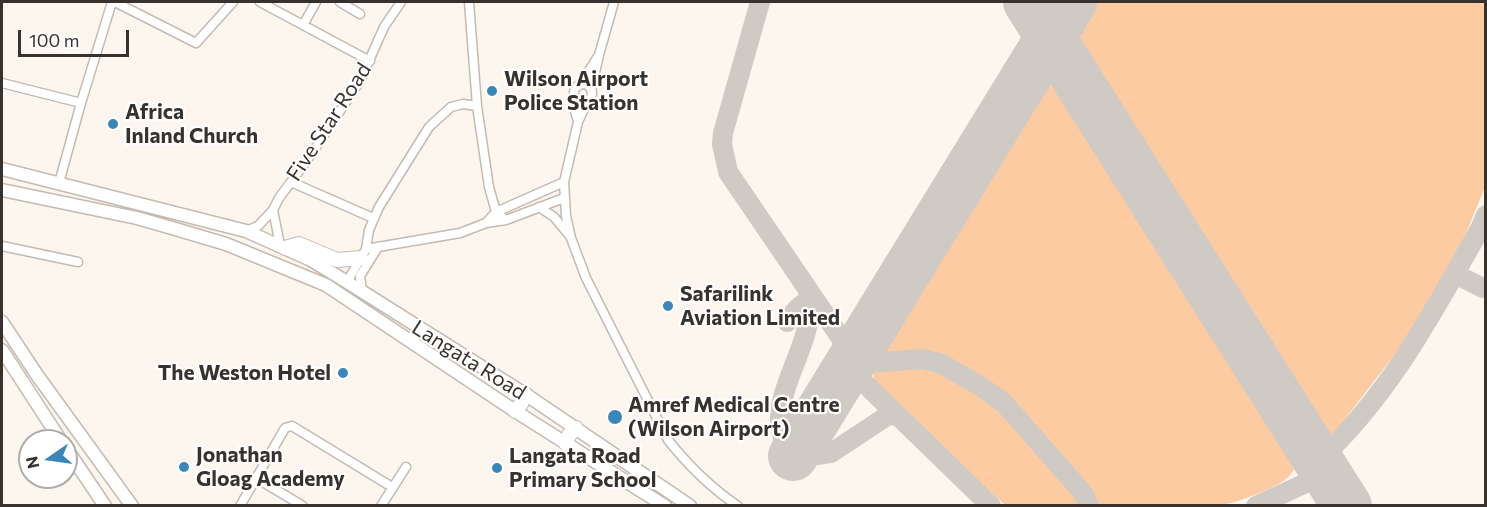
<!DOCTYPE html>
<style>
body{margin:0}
#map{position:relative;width:1487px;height:507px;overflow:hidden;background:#fdf6ef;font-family:Commissioner,sans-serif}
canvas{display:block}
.frame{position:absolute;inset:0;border:3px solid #37322e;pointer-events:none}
.north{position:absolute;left:18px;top:429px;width:60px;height:60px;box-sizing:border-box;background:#fff;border:2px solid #afadab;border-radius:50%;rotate:257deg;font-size:16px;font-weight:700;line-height:24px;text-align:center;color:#37322e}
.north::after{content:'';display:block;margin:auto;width:21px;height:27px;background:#3a86b9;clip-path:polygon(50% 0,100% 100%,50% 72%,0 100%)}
.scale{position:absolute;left:18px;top:30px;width:111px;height:27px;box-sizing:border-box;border:3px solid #37322e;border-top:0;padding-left:8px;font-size:18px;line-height:21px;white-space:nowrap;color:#37322e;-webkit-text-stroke:4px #fff;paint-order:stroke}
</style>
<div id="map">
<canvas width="1487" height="507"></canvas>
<div class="frame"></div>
<div class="north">N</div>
<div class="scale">100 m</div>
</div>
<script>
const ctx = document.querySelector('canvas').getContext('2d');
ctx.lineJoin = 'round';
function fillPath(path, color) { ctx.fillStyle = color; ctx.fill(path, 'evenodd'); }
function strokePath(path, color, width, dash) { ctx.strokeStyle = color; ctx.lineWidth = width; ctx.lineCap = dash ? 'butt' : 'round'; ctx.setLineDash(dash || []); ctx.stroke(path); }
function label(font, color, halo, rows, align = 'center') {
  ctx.font = font + ' Commissioner,sans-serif'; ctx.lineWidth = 4.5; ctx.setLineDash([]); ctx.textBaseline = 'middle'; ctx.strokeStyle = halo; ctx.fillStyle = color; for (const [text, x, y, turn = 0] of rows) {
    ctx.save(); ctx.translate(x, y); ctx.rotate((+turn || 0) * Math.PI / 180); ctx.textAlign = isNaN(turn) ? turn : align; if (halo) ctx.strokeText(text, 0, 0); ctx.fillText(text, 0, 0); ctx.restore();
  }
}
fillPath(new Path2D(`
 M1096,2H1485V187L1464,238L1428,311L1325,445L1075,37Z
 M1052,77H1059L1062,81L1299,457C1297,463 1295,469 1291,474C1281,487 1239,502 1222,505H1005L888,397C878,385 868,376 872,359L1046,81Z`), '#fdcba1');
strokePath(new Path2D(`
 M760,2L723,133L722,144L728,172L843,341C850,347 859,342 866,337
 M1455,274L1483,288
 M787,322C795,311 803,296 818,306
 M862,354L859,364V378L991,506
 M859,364L921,359L940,363L980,386L1004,403L1083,493L1089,506
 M784,440C765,394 820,341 808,292
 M1309,445L1318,465L1316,474
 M807,457L831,453L887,416L897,415
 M1319,460C1389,396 1434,311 1480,229L1486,215
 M1256,506L1319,477L1330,483L1347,506`), '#d0cac4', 20);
strokePath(new Path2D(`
 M1028,2L1347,506
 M793,456L1072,2`), '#d0cac4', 50);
const street = new Path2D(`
 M115,2L196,43L233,2
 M260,2L370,61
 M340,2L360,14
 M469,2L477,106L489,187L496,212L506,220
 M303,25L316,2
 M599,55L614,2
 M2,83L81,103L112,2
 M574 93a9 9 0 1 1 18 0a9 9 0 1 1-18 0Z
 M580,85L599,55L591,90
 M575,97L574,107L578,122L588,100
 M578,122L564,182L566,216L571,238L586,278L668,440C688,465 711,488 738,506
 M291,182L373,218
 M59,183L81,103
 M539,207L554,217L569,235
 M273,210L280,245
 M486,223L496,212L564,182
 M246,231L258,226L273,210L279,198L308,159L360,81L384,27L401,2
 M2,246L78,262
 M366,249L460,233L486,223L506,220L564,198
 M347,282L366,249L369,230L379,207L429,127L451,107L463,104L477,106
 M362,291L360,276L378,247
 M256,478L303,506
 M240,506L285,428L292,426L392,487
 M381,506L406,467`);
const secondary = new Path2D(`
 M2,169L246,231L311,260L347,282L525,394L690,506
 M2,190L137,218L172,228L226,244L326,285L515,411L665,506
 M2,322L37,375L132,506
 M2,350L61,441
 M66,448L105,506`);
const primary = new Path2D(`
 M285,248L299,244L337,260L361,258
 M515,411L521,404L525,394
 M566,444L569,435L576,428`);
strokePath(street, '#c6bab0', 11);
strokePath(secondary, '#c6bab0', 15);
strokePath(primary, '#c6bab0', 16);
strokePath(street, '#fff', 8);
strokePath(secondary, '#fff', 12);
strokePath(primary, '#fff', 14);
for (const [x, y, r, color] of [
 [492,91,6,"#3a86b9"],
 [113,124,6,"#3a86b9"],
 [668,306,6,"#3a86b9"],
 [343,373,6,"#3a86b9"],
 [615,417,8,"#3a86b9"],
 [184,467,6,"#3a86b9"],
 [497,468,6,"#3a86b9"]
]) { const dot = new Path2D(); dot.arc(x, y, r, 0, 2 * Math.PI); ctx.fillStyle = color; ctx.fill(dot); strokePath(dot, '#fff', 2); }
label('bold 21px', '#37322e', '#fff', [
 ["Wilson Airport",504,79],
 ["Police Station",504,103],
 ["Africa",125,112],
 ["Inland Church",125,136],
 ["Safarilink",680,294],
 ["Aviation Limited",680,318],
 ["The Weston Hotel",331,373,"right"],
 ["Amref Medical Centre",628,405],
 ["(Wilson Airport)",628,429],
 ["Jonathan",196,455],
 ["Gloag Academy",196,479],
 ["Langata Road",509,456],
 ["Primary School",509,480]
], 'left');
label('21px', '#37322e', '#fff', [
 ["Five Star Road",329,122,-57],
 ["Langata Road",469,360,32]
]);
</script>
